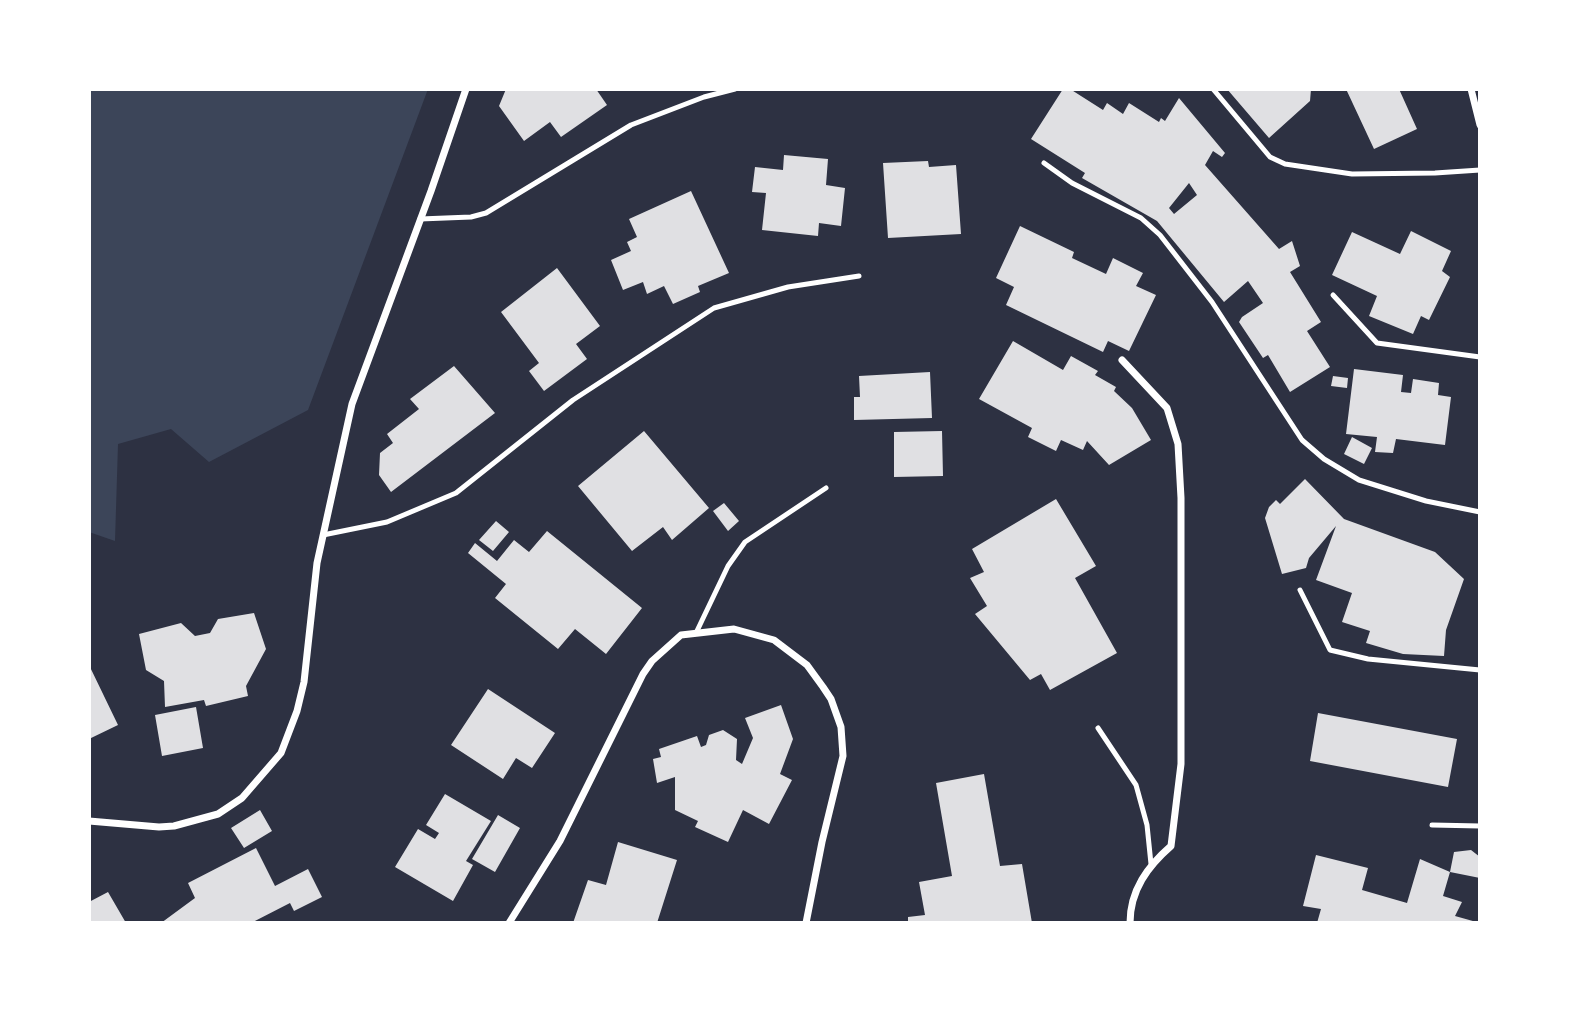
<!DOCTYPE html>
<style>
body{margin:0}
#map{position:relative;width:1569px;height:1012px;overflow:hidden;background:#2d3142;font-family:"IBM Plex Sans",sans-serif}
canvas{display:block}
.frame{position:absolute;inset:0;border:91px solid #fff;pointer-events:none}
</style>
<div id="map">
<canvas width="1569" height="1012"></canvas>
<div class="frame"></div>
</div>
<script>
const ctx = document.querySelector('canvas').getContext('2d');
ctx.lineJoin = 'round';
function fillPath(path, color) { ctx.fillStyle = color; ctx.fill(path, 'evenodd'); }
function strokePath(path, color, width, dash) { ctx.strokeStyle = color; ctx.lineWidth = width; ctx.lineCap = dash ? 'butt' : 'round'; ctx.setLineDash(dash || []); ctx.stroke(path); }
fillPath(new Path2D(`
 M89,89H428L308,410L209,462L171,429L118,444L115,541L89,532Z`), '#3c4559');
fillPath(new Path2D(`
 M506,89H596L607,105L561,137L550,122L524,141L499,106Z
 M1063,89H1070L1103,110L1107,103L1123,114L1129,103L1159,122L1161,118L1165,121L1179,98L1225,153L1222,157L1213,151L1205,165L1279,249L1292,241L1300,266L1290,272L1321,322L1307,331L1330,367L1290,392L1268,355L1263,358L1239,322L1242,317L1263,303L1248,281L1224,302L1157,221L1082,178L1085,173L1031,139ZM1189,183L1197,195L1174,214L1169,208Z
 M1227,89H1311L1310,101L1269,138Z
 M1346,89H1399L1417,129L1374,149Z
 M784,155L828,159L826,185L845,188L841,226L819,223L818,236L762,230L766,193L752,192L755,167L783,170Z
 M928,161L929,167L956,165L961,234L888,238L883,163Z
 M691,191L729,273L698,286L700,292L673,304L664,286L647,294L643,282L623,290L611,260L631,251L627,242L637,237L629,219Z
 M1020,226L1074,252L1072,258L1106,274L1113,258L1143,273L1136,286L1156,295L1129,351L1108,341L1103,352L1006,305L1014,287L996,278Z
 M1411,231L1451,251L1442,271L1450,277L1429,320L1421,316L1413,334L1369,316L1377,296L1332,275L1352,232L1400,254Z
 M557,268L600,326L576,344L587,359L544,391L529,371L539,363L501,312Z
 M1013,341L1063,370L1071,356L1098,371L1095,375L1116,387L1114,391L1132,408L1151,440L1109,465L1087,441L1083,450L1061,440L1056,451L1028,437L1032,428L979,399Z
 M454,366L495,413L391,492L379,475L380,453L393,443L387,434L419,409L410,399Z
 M1354,369L1403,375L1401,392L1411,393L1413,379L1439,383L1438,395L1451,397L1445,445L1396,439L1393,453L1375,452L1377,437L1346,434Z
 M930,372L932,418L854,420V397H860L859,376Z
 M1333,376L1348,378L1347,388L1331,386Z
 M644,431L709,508L672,540L663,527L632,551L578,486Z
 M942,431L943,476L894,477V432Z
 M1352,437L1372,448L1364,464L1344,454Z
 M1305,479L1344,519L1435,552L1464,579L1446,630L1444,656L1403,654L1366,643L1370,631L1342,622L1352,593L1316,580L1336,526L1309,558L1306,568L1282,574L1265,518L1269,507L1276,500L1280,504Z
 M1056,499L1096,566L1075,578L1117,653L1050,690L1041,674L1030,680L975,614L987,606L970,578L984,572L972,549Z
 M724,503L739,521L728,531L713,511Z
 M496,521L509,532L493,551L479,540Z
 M547,531L642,608L606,654L575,629L558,649L495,598L506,584L468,553L475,543L497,561L514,540L529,552Z
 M254,613L266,649L246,686L248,696L206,706L204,700L165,707L164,681L146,670L139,634L181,623L195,636L210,633L218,619Z
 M89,665L118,725L89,739Z
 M488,689L555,733L532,768L516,758L503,779L451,745Z
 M781,705L793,739L780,774L792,780L769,824L743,810L728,842L695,827L698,821L675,810V777L657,783L653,759L661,757L659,749L697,736L701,747L706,745L709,735L723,730L737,739L736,760L742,764L753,738L745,718Z
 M196,707L203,748L162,756L155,715Z
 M1318,713L1457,739L1448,787L1310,761Z
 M984,774L1000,866L1022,864L1032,923H908V917L925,915L919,882L952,876L936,783Z
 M445,794L491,821L466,861L473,865L453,901L395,867L418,829L435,839L439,833L426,825Z
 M260,810L272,831L244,848L231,828Z
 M498,815L520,828L495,872L472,859Z
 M618,842L677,860L657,923H573L588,880L606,885Z
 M256,848L275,886L308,869L322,897L294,911L290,903L251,923H161L195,898L188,883Z
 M1471,850L1480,857V878L1450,872L1454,852Z
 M1316,855L1368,868L1362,890L1407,903L1420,859L1450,872L1443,896L1462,902L1455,916L1480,923H1317L1321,909L1303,906Z
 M108,892L126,923H89V902Z`), '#e0e0e3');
strokePath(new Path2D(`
 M1213,89L1270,157L1285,164L1352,174L1435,173L1480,170
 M1044,163L1072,183L1141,218L1160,235L1212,302L1302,440L1324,459L1359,480L1426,501L1480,512
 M420,219L471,217L486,213L631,125L704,97L735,89
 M1333,295L1377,343L1480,357
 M323,535L387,522L456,493L573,400L714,308L788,287L859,276
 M1300,590L1330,650L1368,659L1480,670
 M696,633L728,566L745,542L826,488
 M1098,728L1136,785L1147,825L1151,864
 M1432,825L1480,826`), '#fff', 5);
strokePath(new Path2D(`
 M1471,89L1480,125
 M1122,360L1167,408L1178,444L1181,498V764L1171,846C1148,866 1130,890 1130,923
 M89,821L159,827L174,826L218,814L242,798L281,753L297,711L304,682L317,563L352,404L431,191L466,89
 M509,923L560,841L643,674L652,661L681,635L734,629L774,640L807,665L823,687L831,699L841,727L843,756L822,842L806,923`), '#fff', 7);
</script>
